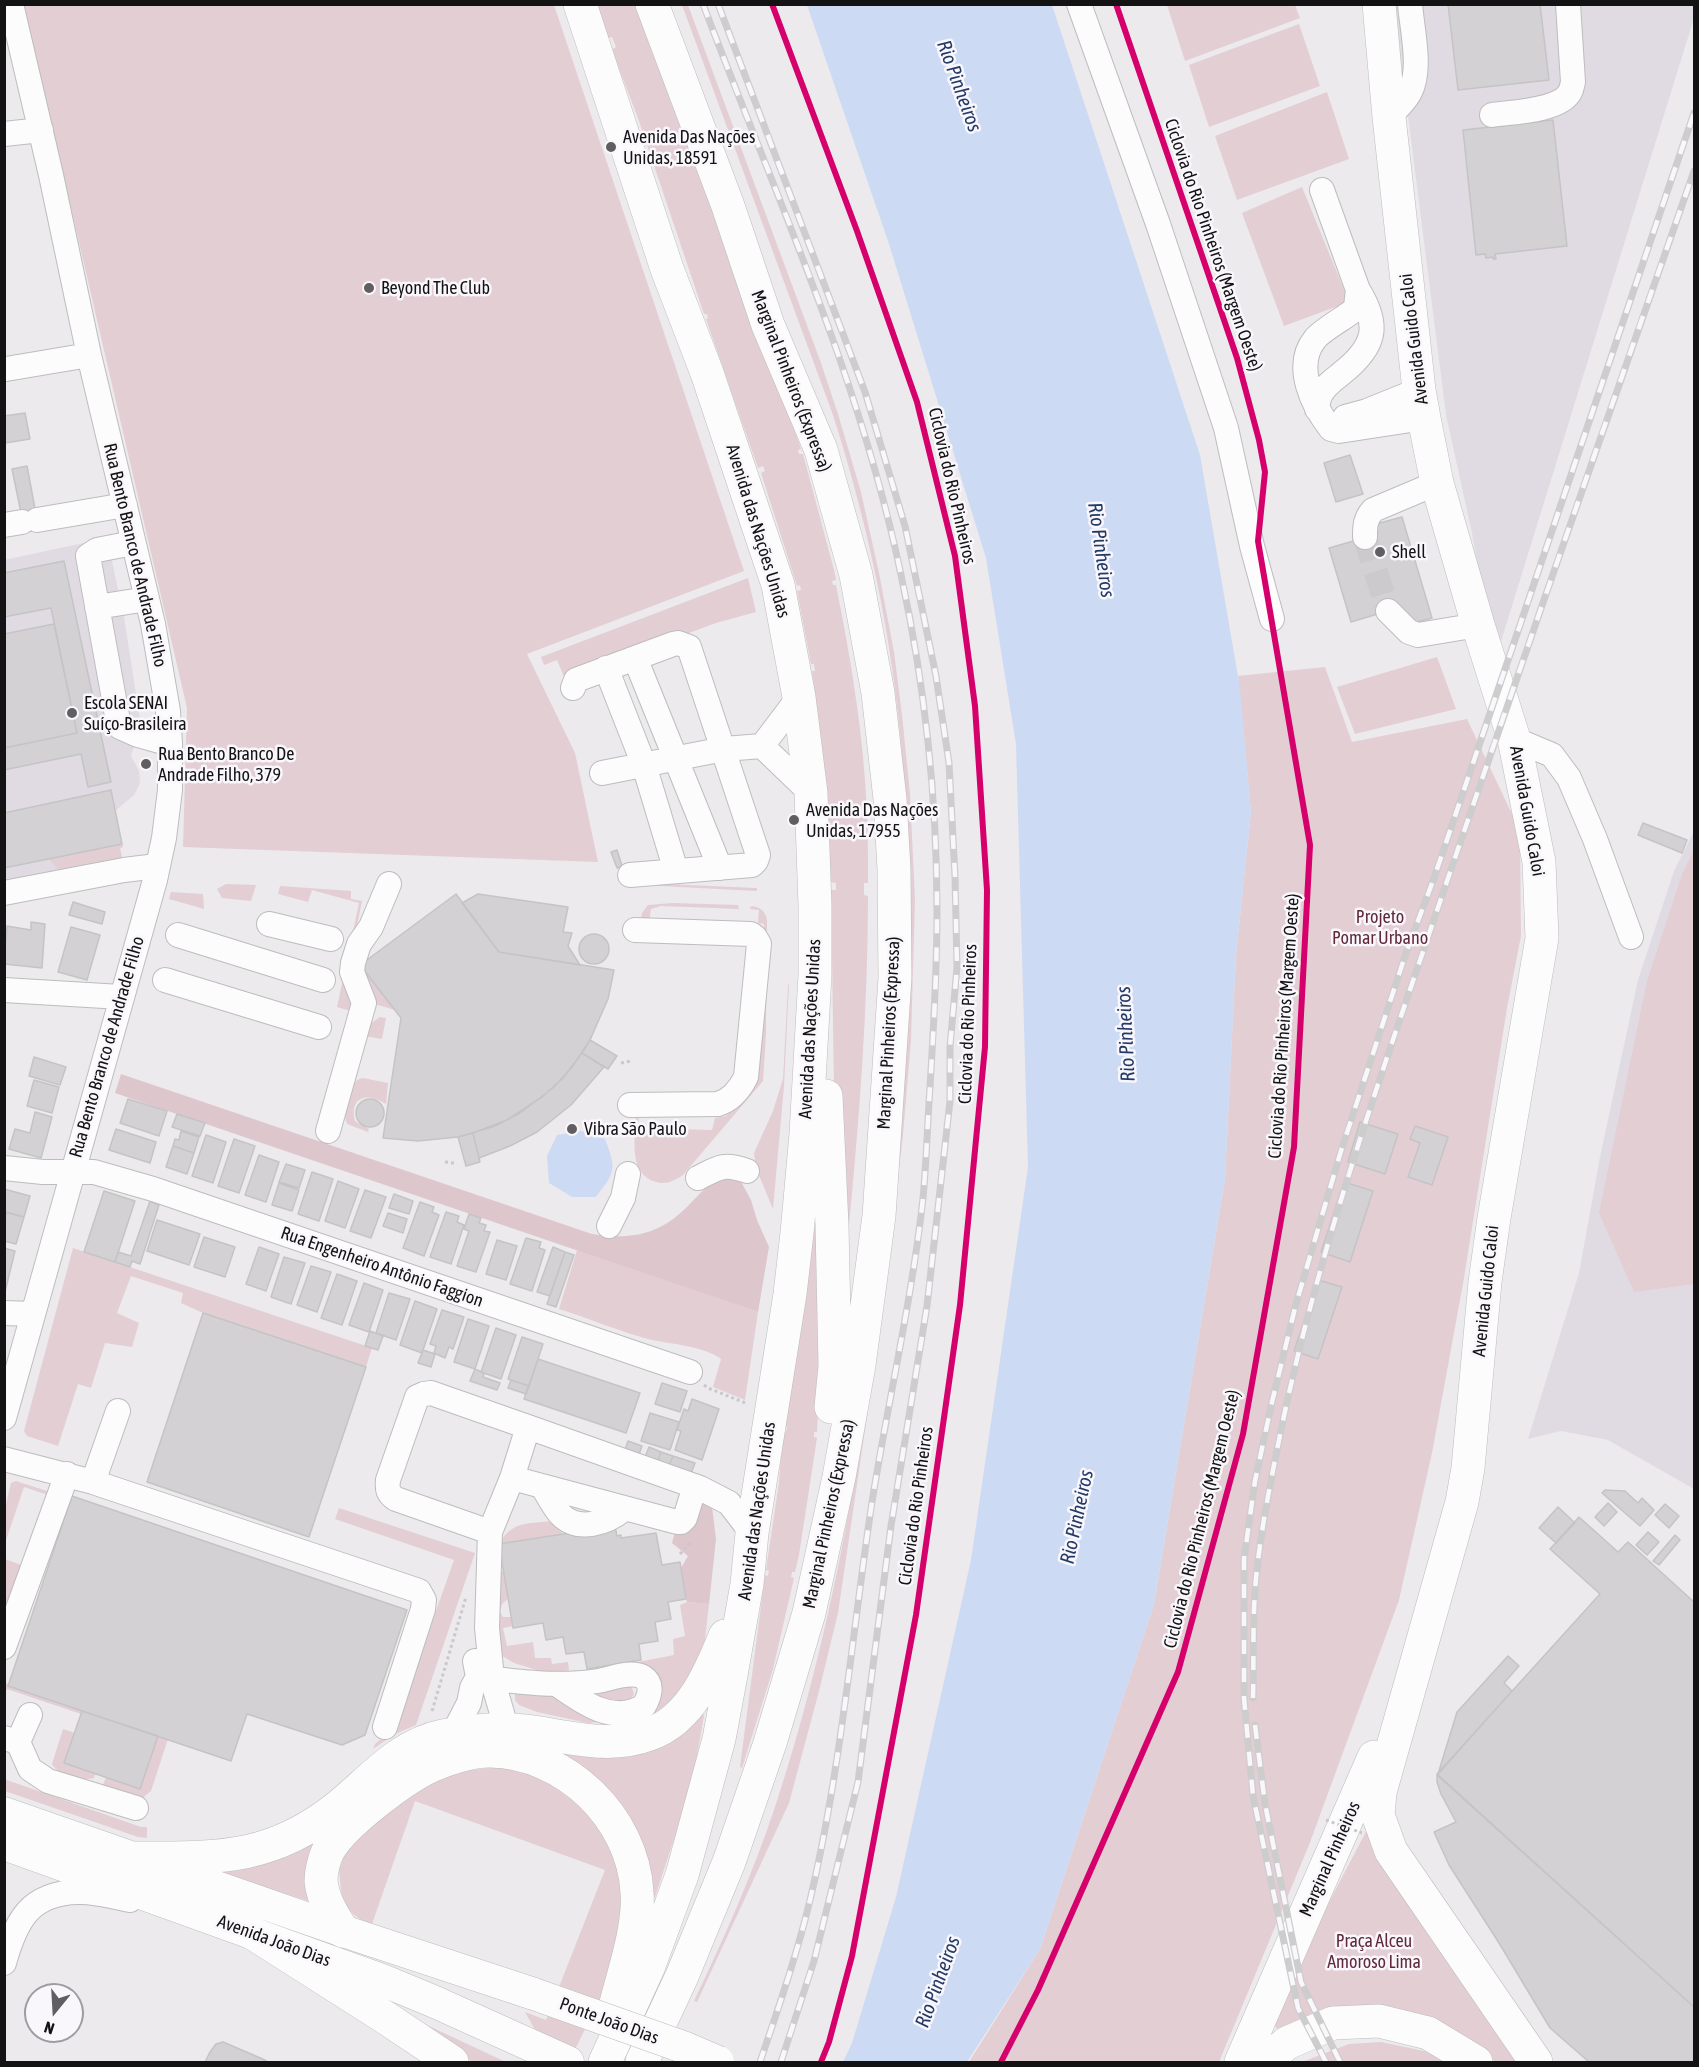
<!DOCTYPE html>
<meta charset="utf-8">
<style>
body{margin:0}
#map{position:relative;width:1699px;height:2067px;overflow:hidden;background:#eceaed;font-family:"Asap Condensed",sans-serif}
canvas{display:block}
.frame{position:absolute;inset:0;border:6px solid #141314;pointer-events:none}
.north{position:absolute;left:24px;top:1983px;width:60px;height:60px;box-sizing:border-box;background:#f9f7fb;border:2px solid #9d9c9f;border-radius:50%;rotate:198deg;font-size:16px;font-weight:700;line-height:24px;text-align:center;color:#141314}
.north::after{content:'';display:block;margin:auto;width:21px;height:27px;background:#605e60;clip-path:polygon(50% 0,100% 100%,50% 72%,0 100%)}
</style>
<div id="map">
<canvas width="1699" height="2067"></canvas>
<div class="frame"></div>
<div class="north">N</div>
</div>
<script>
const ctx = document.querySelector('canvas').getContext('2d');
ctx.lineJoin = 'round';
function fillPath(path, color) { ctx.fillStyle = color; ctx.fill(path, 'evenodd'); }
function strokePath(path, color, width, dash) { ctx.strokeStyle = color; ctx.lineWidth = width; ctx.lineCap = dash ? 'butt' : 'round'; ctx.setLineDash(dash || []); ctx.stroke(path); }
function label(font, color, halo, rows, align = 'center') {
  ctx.font = font + ' "Asap Condensed",sans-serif'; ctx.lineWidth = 5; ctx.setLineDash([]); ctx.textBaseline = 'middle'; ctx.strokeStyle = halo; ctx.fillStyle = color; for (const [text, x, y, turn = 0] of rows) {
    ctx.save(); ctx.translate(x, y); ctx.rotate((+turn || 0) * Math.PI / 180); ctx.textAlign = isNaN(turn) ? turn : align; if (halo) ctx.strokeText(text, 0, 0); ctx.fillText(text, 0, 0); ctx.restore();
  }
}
fillPath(new Path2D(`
 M1394,5H1694V18L1494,664L1472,533L1446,415Z
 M107,538L124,617L141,726L131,756L139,771L140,783L134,795L115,811L123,847L120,848L126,879L4,904V560Z
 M1694,831V1489L1608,1440L1561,1431L1528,1439L1579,1273L1600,1157L1638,980L1674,871Z`), '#e0dbe2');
fillPath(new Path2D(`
 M24,5H554L744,571L527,654L575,753L598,862L183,847L187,708Z
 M597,5H639L648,29L644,30L790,417L801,449L798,450L799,454H803L834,570L836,580L832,581L833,585H836C851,660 864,737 867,814C868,837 868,860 868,883H864V895L868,896C868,1010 859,1122 848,1236L834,1089L831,890H836V883L831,882L822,747L812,671H815L814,664H811L797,591L801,590L800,585L797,586L761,473L765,471L763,466L758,468L706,319L708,318L707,314H704L638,118L612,50L616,47L612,37L608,38Z
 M682,5H688L821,363L838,414L861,492L879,573L894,652L902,715L910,794L915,900L911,1040L903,1135L880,1328L838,1613L818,1695L789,1803L697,2002L694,2001C724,1938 754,1871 776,1804C812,1694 838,1579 857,1464L905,796C903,769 901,741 898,714C887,613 864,512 833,415Z
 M1167,5H1295L1300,18L1185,61Z
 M1299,24L1320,86L1209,127L1189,65Z
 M1327,92L1349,159L1237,200L1215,136Z
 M1302,187L1349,302L1284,326L1242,213Z
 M748,578L756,612L716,623L565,679L557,660L544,665L541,657Z
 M1437,657L1456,709L1355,734L1337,687Z
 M1325,667L1352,742L1467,719L1520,831L1521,936L1507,1008L1464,1278L1432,1453L1399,1600L1309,1845L1219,2062H969L1040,1949L1154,1604L1225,1179L1236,954L1251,812L1238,676Z
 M122,844L123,847L120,848L123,863L62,874L49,859Z
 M1694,850V1284L1634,1292L1599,1213L1647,981L1682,874Z
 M641,883L757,888V891L641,885Z
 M226,884L256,885L251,901L222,898L217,889Z
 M280,886L351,891V899L362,901L350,960L357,1013L337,1007L359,903L312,890L308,902L278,894Z
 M171,892L203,894L204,909L169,899Z
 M672,903L738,905L739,909L661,906L651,909L649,923L640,922L642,913L648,905Z
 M751,906C760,907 765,910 767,920L766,1034L763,1081L683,1175C674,1181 666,1185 656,1182C628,1174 635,1139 636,1115H639L638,1128L712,1130L715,1118L726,1116L758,1071L764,924L758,923L759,910L750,909Z
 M360,965L395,1010L368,1002Z
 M789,984L784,1086L773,1209L756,1168L754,1153L773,1111L783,1079L788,985Z
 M380,1017L386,1018L382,1039L364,1036L367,1026Z
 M363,1078L388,1083L386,1104C368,1092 349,1096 355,1121L369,1129L368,1132L347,1124C342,1110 346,1081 363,1078Z
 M811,1228L820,1229L823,1303L817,1432H814V1437L817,1438L799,1555L795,1572H792L791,1577L794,1578L773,1669L742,1768L740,1767L765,1575L768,1576L769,1571L766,1570L779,1482L783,1431L786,1432L787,1427L783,1426Z
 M73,1248L372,1348L366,1367L203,1313L181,1303L183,1293L131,1276L117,1313L139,1323L132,1347L105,1343L91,1388L78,1384L58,1446L27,1436L24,1431Z
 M577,1250L758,1312L745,1400L713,1387L721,1359C704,1346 669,1344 648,1339C618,1331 588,1318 559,1309Z
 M16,1481L47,1491L48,1495L24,1487L5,1543V1508L11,1483Z
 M339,1508L475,1553L416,1725L395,1734L373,1749L375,1744L395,1727L454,1560L335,1519Z
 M551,1521L563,1534L499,1544C512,1521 527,1524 551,1521Z
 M5,1559L24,1566L5,1614Z
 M504,1571L508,1599L502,1604L500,1612L503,1617H511L513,1626L503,1628L507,1646L533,1642L535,1658H551L552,1664L568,1662L569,1670L550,1674L514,1663L499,1654L495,1573Z
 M687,1602L709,1604L704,1648L680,1693L655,1714L646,1719L588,1723L537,1712L519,1705L515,1700V1691L552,1695L562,1701L651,1712L633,1663L674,1655L673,1639L685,1636L680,1605Z
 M5,1683L9,1684L82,1711L81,1714L7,1689L5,1695Z
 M631,1685L634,1694L628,1703L599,1700L598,1693Z
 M699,1714H703L704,1716L695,1766L677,1830L655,1897L651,1896C647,1872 642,1848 631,1826C594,1760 510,1725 438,1752C410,1763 388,1781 366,1800C326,1835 312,1843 315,1899L312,1902L215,1872C253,1862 293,1853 325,1830C372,1797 395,1755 455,1743C473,1739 492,1738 510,1740C526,1742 542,1748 558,1752C598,1761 642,1761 676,1736C685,1730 692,1721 699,1714Z
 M63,1729L75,1733L95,1774L94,1778C82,1782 58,1775 52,1764Z
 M158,1736L168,1739L151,1791L141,1799L103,1785L106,1777Z
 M498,1767L537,1775L585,1804L627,1879L617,1963L569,2062L538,2035L525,2012L546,2020L605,1870L415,1801L372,1924L361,1920L352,1913L342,1900L339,1870L346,1849L419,1785L448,1773Z
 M4,1779L141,1827H147V1838L138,1837L5,1791Z
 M1371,1822L1523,2062H1495L1480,2048L1438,2028L1281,2034L1273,2023L1303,1952Z
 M416,2020L506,2062H472Z
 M1381,2042L1424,2051L1448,2062H1302L1349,2044Z`), '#e3ced4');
fillPath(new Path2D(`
 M121,1074L592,1234C631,1240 659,1235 687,1207C697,1197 706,1186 717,1177L739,1178L751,1200L757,1220L769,1247L758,1312L115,1093Z
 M699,1492L711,1498L716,1539L709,1604L687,1602L681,1568L688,1556L672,1543L675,1532Z`), '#dec6cd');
fillPath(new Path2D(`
 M807,5H1052L1200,455L1240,688L1251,812L1236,954L1225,1179L1154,1604L1040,1949L967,2062H843L852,2043L896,1897L971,1560L1028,1167L1016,744L986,558L889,244Z
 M582,1131L605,1139C617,1170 615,1172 596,1197H572L549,1183L547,1156L557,1135Z`), '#cddaf3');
const building = new Path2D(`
 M1448,4H1540L1549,80L1458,90Z
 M1553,120L1567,246L1495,254L1496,259H1493V257L1486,258L1485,254L1476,255L1463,130Z
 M25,413L30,439L5,443L4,416Z
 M1350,455L1363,494L1336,502L1324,463Z
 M27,466L39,530L25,532L12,469Z
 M1402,517L1432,618L1406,625L1401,607L1351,622L1329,548L1378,534L1376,524Z
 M64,561L111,782L88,787L81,754L4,770V748L77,733L51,608L4,617V573Z
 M54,624L77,733L4,748V634Z
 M111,790L122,844L4,868V813Z
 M1643,823L1687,840L1682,853L1638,835Z
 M617,850L622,866L617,868L611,852Z
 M456,894L499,952L614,970L608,999L590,1040L572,1067L554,1087L520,1113L495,1126L458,1137L418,1141L383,1138L401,1018L360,965Z
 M478,894L568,907L563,932L572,933L568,946L580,965L499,952L462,903Z
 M73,902L105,912L102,924L69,915Z
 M31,922L45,924L42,968L4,964L7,926L31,930Z
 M71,927L100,935L87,980L58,972Z
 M579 949a15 15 0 1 1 30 0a15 15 0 1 1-30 0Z
 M590,1040L617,1056L608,1069L582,1053Z
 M582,1053L604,1067L571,1105L537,1132L510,1146L479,1158L473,1133L507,1120L542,1097L563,1078Z
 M34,1057L66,1067L60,1085L29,1076Z
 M34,1080L59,1087L52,1113L27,1106Z
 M356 1113a14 14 0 1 1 28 0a14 14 0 1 1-28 0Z
 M128,1099L167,1111L159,1136L120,1123Z
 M35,1112L52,1117L41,1158L9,1149L15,1129L30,1133Z
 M177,1114L205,1123L200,1136L172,1127Z
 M1360,1122L1398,1134L1385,1174L1348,1162Z
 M1415,1126L1448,1137L1432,1185L1408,1177L1420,1143L1410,1139Z
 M116,1129L156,1142L150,1163L109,1150Z
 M181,1131L199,1137L194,1153L173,1146L175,1139L179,1140Z
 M473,1133L480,1162L466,1166L458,1137Z
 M206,1135L226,1142L213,1183L192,1176Z
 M234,1139L255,1146L239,1193L218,1186Z
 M173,1146L194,1153L187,1174L166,1167Z
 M259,1155L279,1162L266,1202L245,1195Z
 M286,1164L305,1170L299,1188L279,1182Z
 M312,1172L333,1179L319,1221L298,1214Z
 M338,1181L359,1189L345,1228L325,1221Z
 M1344,1182L1373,1191L1350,1262L1321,1252Z
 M279,1183L299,1190L292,1211L272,1205Z
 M4,1189L30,1196L24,1217L4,1212Z
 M365,1190L386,1197L371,1238L350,1231Z
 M104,1191L135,1201L115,1262L84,1252Z
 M394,1194L413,1201L409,1214L389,1208Z
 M150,1201L159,1205L140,1264L132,1261L130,1267L115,1262L118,1252L131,1256Z
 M420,1202L434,1207L432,1212L439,1215L424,1256L403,1248Z
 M6,1212L24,1217L16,1244L4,1241Z
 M446,1212L459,1216L457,1222L464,1225L451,1264L430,1257Z
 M388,1213L407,1219L403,1233L383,1226Z
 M469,1214L481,1218L479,1223L486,1225L484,1231L490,1232L476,1272L457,1266L469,1231L464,1229Z
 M157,1220L200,1234L189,1265L147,1251Z
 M204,1237L235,1247L225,1277L194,1267Z
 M526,1238L541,1242L539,1248L545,1250L532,1291L510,1284Z
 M497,1240L517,1246L506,1280L486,1274Z
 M259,1247L279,1254L266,1291L246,1284Z
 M553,1247L565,1252L550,1296L537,1292Z
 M4,1248L15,1251L5,1292H4Z
 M565,1252L574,1255L556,1307L547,1304Z
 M284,1257L305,1263L291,1304L271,1297Z
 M311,1266L331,1272L317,1312L297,1305Z
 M337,1274L357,1281L342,1325L321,1318Z
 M1318,1280L1342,1287L1318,1359L1294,1351Z
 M364,1283L383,1290L369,1332L349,1325Z
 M389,1293L410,1299L396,1340L376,1333Z
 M415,1301L437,1309L422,1353L400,1345Z
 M442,1310L464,1317L453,1349L449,1347L445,1358L434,1353L436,1346L430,1344Z
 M203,1313L366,1367L309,1537L147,1482Z
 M468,1319L489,1326L475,1369L454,1362Z
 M496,1328L516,1335L501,1379L481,1372Z
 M370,1331L383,1336L378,1350L365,1346Z
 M522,1337L543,1344L529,1386L508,1379Z
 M423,1350L435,1354L431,1367L418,1363Z
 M538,1359L640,1393L626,1433L524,1399Z
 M475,1369L484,1373L483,1377L500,1383L497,1390L470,1381Z
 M511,1380L529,1386L526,1394L508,1388Z
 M662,1383L687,1391L680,1412L655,1404Z
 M692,1399L719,1409L702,1460L675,1450L681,1431L677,1430L684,1409L688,1411Z
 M650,1413L679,1422L670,1450L641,1441Z
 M628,1441L642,1446L637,1460L623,1455Z
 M649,1447L661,1452L656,1467L643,1462Z
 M661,1452L673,1456L667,1471L656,1467Z
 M673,1456L695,1463L689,1479L667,1471Z
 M1605,1490L1625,1491L1638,1503L1642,1498L1654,1510L1640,1526L1602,1493Z
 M72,1496L407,1610L365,1735L342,1745L247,1714L231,1761L8,1686Z
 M1608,1503L1617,1512L1604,1526L1595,1517Z
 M1665,1504L1679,1516L1669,1528L1655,1515Z
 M1558,1507L1575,1523L1556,1543L1539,1528Z
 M1579,1517L1618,1552L1628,1542L1694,1602V2007L1437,1774L1600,1594L1550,1549Z
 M615,1526L617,1536L621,1535V1538L656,1533L662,1565L680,1562L686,1599L668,1602L671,1619L655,1622L658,1641L639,1644L641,1660L587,1669L584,1652L566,1654L563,1637L546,1640L543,1623L513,1628L499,1544Z
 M1648,1532L1659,1542L1647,1555L1636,1545Z
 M1675,1535L1680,1540L1659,1565L1653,1561Z
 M1508,1656L1519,1666L1504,1683L1512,1691L1438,1774L1457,1712Z
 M82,1711L158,1736L140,1789L64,1763Z
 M1437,1775L1694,2007V2062H1589L1550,2028L1499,1943L1449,1865L1434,1832L1456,1822L1441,1794L1437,1782Z
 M223,2042L265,2060L268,2062H205L210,2052L216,2044Z`);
fillPath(building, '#d3d1d3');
strokePath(building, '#c5c4c5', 1.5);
strokePath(new Path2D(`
 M1365,537L1388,611`), '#cccacc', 24, [24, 12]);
const minor = new Path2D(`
 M1079,4L1158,224L1226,428L1252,546L1272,619
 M1492,115C1512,112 1560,111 1570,92C1572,89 1572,85 1573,82L1568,4
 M1389,117C1396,109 1406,101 1410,92C1422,69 1412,30 1410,4
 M4,134L41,130
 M1322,190L1358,290L1356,307L1353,311C1344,318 1321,331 1315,339C1293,366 1313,406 1331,429L1339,431L1424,418
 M6,369L89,355
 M1317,409C1318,405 1318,400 1320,396C1324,386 1334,380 1342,373C1376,346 1380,325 1358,290
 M1345,417L1367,411L1419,390
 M37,520L125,505
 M4,525L22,522
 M1365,537C1365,526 1365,519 1373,510L1437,483
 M133,543L97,550L88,556L118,721L120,727L138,735L170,744
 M97,607L147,599
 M1388,611L1409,632L1418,635L1478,625
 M635,658L720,868
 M606,668L644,765L676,871
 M573,688L576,680L673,644L678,643L689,647L758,855L756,861L752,865L630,875
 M1514,739L1552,755L1569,778L1595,839L1631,937
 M762,746L799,697
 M602,773L724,749L762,746L811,793
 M4,893L124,870L157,866
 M269,924L331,939
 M178,935L323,980
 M165,980L319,1027
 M4,990L121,997
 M630,1105L718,1104C731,1100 740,1089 746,1077L759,944L755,937L751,934L635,930
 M328,1131L364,1003L352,972L353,963L359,944L371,927L389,884
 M4,1168L43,1172H94L153,1189L690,1372
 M698,1178C719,1167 724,1163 747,1171
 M609,1226L623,1198L628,1174
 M4,1313L33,1314
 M4,1418L155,880L164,838L170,790V744L168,711L153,624L89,355L51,175L11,4
 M4,1459L93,1482L419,1591L424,1600L423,1609L385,1727
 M512,1478L677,1522H681L685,1518L695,1486
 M93,1482L118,1411
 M542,1486C548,1495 553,1506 560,1514C578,1533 607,1523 624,1509
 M490,1532L396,1499C388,1494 387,1490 388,1480L415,1403L417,1397L424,1394L431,1393L528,1427
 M4,1647L67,1474
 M478,1677C518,1682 557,1687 598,1681C611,1679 630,1670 643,1677C654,1684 649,1697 644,1706C614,1725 583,1703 558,1685
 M505,1729L502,1713L492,1679L487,1628L490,1532L512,1478L528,1427L700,1488L729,1503L752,1533
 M453,1734L469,1703L472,1688L478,1677L475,1661
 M4,1738L18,1742L30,1769L48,1781L136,1808
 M18,1742L30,1715
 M4,1963C16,1920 30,1893 78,1892C95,1891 113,1897 130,1900`);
const major = new Path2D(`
 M4,1813L343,1931L534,1994
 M4,1844L382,1980L435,2002L568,2062`);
const highway = new Path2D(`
 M580,4L667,269L707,373L778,585L799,697L811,793L815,906V975L806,1134L797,1233L790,1294L752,1533L747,1584L731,1675L719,1739L682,1875L648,1968L605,2062
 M1379,4L1389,117L1419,390L1424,418L1437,483L1478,625L1514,739L1539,862L1542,938L1494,1218L1485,1282L1468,1468L1462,1502L1380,1792L1378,1815L1391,1851L1536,2062
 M826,1096L832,1225L835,1366L831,1407
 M137,1858C218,1858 272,1860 339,1806C372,1779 399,1745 443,1736C470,1731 498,1727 525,1731C567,1736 609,1750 650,1734C691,1719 710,1673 725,1636
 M343,1931C333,1916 323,1900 321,1881C321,1872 324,1859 328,1851C343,1824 405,1777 433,1765C450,1758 472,1751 490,1751C566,1752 633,1818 637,1892C640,1924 624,1972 616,2003
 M251,1932L383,2016L452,2062
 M642,2062L682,1976L729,1862L770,1743L809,1613L839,1477L859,1365L879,1216L895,978L894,869L890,799L878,693L856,575L821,450L768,325L728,206L652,4
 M1241,2062L1374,1757
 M1264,2062L1287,2043L1333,2023L1379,2021L1428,2033L1476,2062`);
strokePath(minor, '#bdbcbe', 26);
strokePath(major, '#bdbcbe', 33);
strokePath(highway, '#bdbcbe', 34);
strokePath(new Path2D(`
 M621,1063L631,1061
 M445,1162L454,1163
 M704,1385L708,1388L748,1404
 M680,1554L692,1541
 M432,1711L466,1597`), '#cac8ca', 3, [3, 3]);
strokePath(minor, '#fcfcfc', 24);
strokePath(major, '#fcfcfc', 32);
strokePath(highway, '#fcfcfc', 33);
const rail = new Path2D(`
 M703,4C774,193 860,377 901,575C925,685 937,800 937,912C937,976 933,1040 929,1103C927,1135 926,1167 923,1198C912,1300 888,1401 872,1502C852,1635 841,1770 810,1900C797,1955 778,2009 760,2062
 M718,4L865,392L905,526L936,676L949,763L955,876L957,967L950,1047V1101L927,1306L891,1526L858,1782L814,1961L781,2062
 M1253,1698C1254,1655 1252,1612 1257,1569C1262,1524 1271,1480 1280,1435C1318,1249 1383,1070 1444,890C1526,650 1610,410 1694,171
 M1255,1725L1265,1804L1301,1982L1340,2062
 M1326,2062L1298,2008L1253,1796L1244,1698V1559L1255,1481L1272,1402L1296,1304L1341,1151L1406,953L1434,878L1694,113`);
strokePath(rail, '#cecdce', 7);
strokePath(rail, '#f9f7fb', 4.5, [14]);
const majorBridge = new Path2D(`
 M534,1994L683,2047L718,2062`);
strokePath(majorBridge, '#bdbcbe', 33, []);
strokePath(new Path2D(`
 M1326,1820L1362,1833`), '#cac8ca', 3, [3, 3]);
strokePath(majorBridge, '#fcfcfc', 32);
strokePath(new Path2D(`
 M772,4L857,231L917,402L955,556L975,706L987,890L985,1047L960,1305L916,1615L852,1956L829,2042L821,2062
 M1001,2062L1038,1990L1178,1672L1243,1434L1294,1147L1310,845L1258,541L1265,472L1259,440L1237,358L1116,4`), '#d6006c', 6);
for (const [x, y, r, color] of [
 [611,147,6,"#605e60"],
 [369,288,6,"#605e60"],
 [1380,552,6,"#605e60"],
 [72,713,6,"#605e60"],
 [146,764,6,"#605e60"],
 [794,820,6,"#605e60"],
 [572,1129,6,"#605e60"]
]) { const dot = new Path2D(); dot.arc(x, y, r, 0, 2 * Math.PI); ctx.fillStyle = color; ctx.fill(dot); strokePath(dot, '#f9f7fb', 2); }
label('18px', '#141314', '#f9f7fb', [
 ["Avenida Das Nações",623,137],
 ["Unidas, 18591",623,158],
 ["Beyond The Club",381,288],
 ["Shell",1392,552],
 ["Escola SENAI",84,703],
 ["Suíço-Brasileira",84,724],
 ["Rua Bento Branco De",158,754],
 ["Andrade Filho, 379",158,775],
 ["Avenida Das Nações",806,810],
 ["Unidas, 17955",806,831],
 ["Vibra São Paulo",584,1129]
], 'left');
label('18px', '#141314', '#f9f7fb', [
 ["Ciclovia do Rio Pinheiros (Margem Oeste)",1213,245,71],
 ["Avenida Guido Caloi",1414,339,-97],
 ["Marginal Pinheiros (Expressa)",791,381,69],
 ["Ciclovia do Rio Pinheiros",952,486,77],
 ["Avenida das Nações Unidas",758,531,73],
 ["Rua Bento Branco de Andrade Filho",135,555,77],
 ["Avenida Guido Caloi",1527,811,80],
 ["Ciclovia do Rio Pinheiros",968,1024,-88],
 ["Ciclovia do Rio Pinheiros (Margem Oeste)",1284,1026,-86],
 ["Avenida das Nações Unidas",810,1029,-87],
 ["Marginal Pinheiros (Expressa)",889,1033,-87],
 ["Rua Bento Branco de Andrade Filho",107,1047,-74],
 ["Rua Engenheiro Antônio Faggion",382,1267,19],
 ["Avenida Guido Caloi",1486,1291,-84],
 ["Ciclovia do Rio Pinheiros",916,1506,-82],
 ["Avenida das Nações Unidas",757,1511,-82],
 ["Marginal Pinheiros (Expressa)",829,1514,-78],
 ["Ciclovia do Rio Pinheiros (Margem Oeste)",1202,1519,-76],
 ["Marginal Pinheiros",1330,1859,-66],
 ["Avenida João Dias",274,1941,20],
 ["Ponte João Dias",609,2021,20]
]);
label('18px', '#5f2939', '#f9f7fb', [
 ["Projeto",1380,917],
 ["Pomar Urbano",1380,938],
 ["Praça Alceu",1374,1941],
 ["Amoroso Lima",1374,1962]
]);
label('italic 20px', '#243b67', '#f9f7fb', [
 ["Rio Pinheiros",959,86,70],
 ["Rio Pinheiros",1101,550,82],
 ["Rio Pinheiros",1126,1034,-93],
 ["Rio Pinheiros",1077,1517,-78],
 ["Rio Pinheiros",938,1982,-70]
]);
</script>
